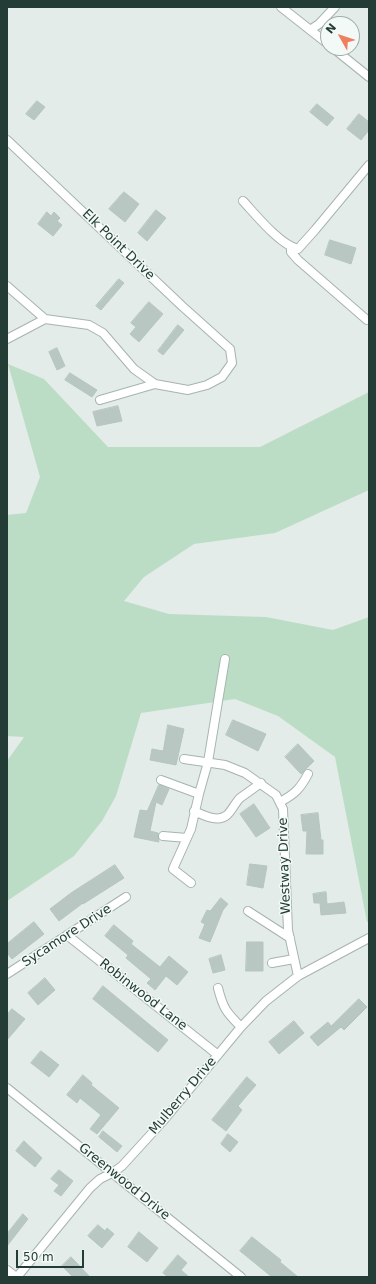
<!DOCTYPE html>
<style>
body{margin:0}
#map{position:relative;width:376px;height:1284px;overflow:hidden;background:#e3ece8;font-family:"DejaVu Sans",sans-serif}
canvas{display:block}
.frame{position:absolute;inset:0;border:8px solid #233d36;pointer-events:none}
.north{position:absolute;left:320px;top:16px;width:40px;height:40px;box-sizing:border-box;background:#f3f9f6;border:1px solid #a0aea9;border-radius:50%;rotate:309deg;font-size:11px;font-weight:700;line-height:16px;text-align:center;color:#233d36}
.north::after{content:'';display:block;margin:auto;width:14px;height:18px;background:#ee805f;clip-path:polygon(50% 0,100% 100%,50% 72%,0 100%)}
.scale{position:absolute;left:16px;top:1250px;width:68px;height:18px;box-sizing:border-box;border:2px solid #233d36;border-top:0;padding-left:5px;font-size:12px;line-height:14px;white-space:nowrap;color:#233d36;-webkit-text-stroke:3px #f3f9f6;paint-order:stroke}
</style>
<div id="map">
<canvas width="376" height="1284"></canvas>
<div class="frame"></div>
<div class="north">N</div>
<div class="scale">50 m</div>
</div>
<script>
const ctx = document.querySelector('canvas').getContext('2d');
ctx.lineJoin = 'round';
function fillPath(path, color) { ctx.fillStyle = color; ctx.fill(path, 'evenodd'); }
function strokePath(path, color, width, dash) { ctx.strokeStyle = color; ctx.lineWidth = width; ctx.lineCap = dash ? 'butt' : 'round'; ctx.setLineDash(dash || []); ctx.stroke(path); }
function label(font, color, halo, rows, align = 'center') {
  ctx.font = font + ' "DejaVu Sans",sans-serif'; ctx.lineWidth = 3; ctx.setLineDash([]); ctx.textBaseline = 'middle'; ctx.strokeStyle = halo; ctx.fillStyle = color; for (const [text, x, y, turn = 0] of rows) {
    ctx.save(); ctx.translate(x, y); ctx.rotate((+turn || 0) * Math.PI / 180); ctx.textAlign = isNaN(turn) ? turn : align; if (halo) ctx.strokeText(text, 0, 0); ctx.fillText(text, 0, 0); ctx.restore();
  }
}
fillPath(new Path2D(`
 M8,364L44,379L108,447H260L369,392V490L275,533L194,544L144,577L124,601L169,614L266,617L333,630L369,617V921L367,922L335,757L278,716L235,699L141,713L116,796L102,821L74,856L7,901V761L24,737L7,736V515L26,513L40,477Z`), '#bcddc5');
const building = new Path2D(`
 M37,101L45,107L34,120L26,114Z
 M317,104L334,118L327,126L310,112Z
 M359,114L369,122V130L361,140L347,129Z
 M124,192L139,204L125,222L109,209Z
 M156,210L166,218L147,241L138,233Z
 M47,212L51,216L54,212L60,218L57,221L62,225L53,236L38,224Z
 M330,240L356,248L351,264L325,255Z
 M119,279L124,283L101,310L96,306Z
 M149,302L163,314L139,342L130,334L136,327L131,323Z
 M178,325L184,330L163,355L158,351Z
 M57,348L65,366L57,370L49,352Z
 M70,373L97,390L92,397L65,380Z
 M118,406L122,421L97,426L93,412Z
 M233,720L266,734L258,751L226,735Z
 M168,725L184,729L176,765L150,760L152,749L163,751Z
 M298,744L314,761L301,774L285,757Z
 M159,785L169,789L162,805L156,802L150,831L158,833V836L159,842L134,837L140,810L147,811Z
 M254,804L270,828L256,837L240,814Z
 M318,813L321,840H323V854H306L307,831H303L301,815Z
 M250,864L267,866L263,888L247,885Z
 M115,865L124,878L83,904V903L59,921L50,909L71,893Z
 M326,892L327,904L344,902L346,913L321,915L320,903H314L313,894Z
 M221,898L228,904L223,910L210,942L199,938L205,924L201,922L207,910L210,911Z
 M34,922L44,934L12,959L7,953V944Z
 M114,925L133,941L131,944L160,967L169,956L188,972L177,985L166,976L155,990L147,983L151,979L126,958L128,955L105,936Z
 M247,942H263V971H246Z
 M221,955L225,970L213,973L209,959Z
 M45,978L55,990L38,1005L28,993Z
 M103,986L168,1040L158,1052L93,999Z
 M359,999L367,1007L344,1030L341,1027L318,1046L310,1037L328,1022L331,1026Z
 M12,1009L25,1019L7,1040V1015Z
 M294,1021L304,1033L279,1054L269,1042Z
 M41,1051L59,1065L49,1077L31,1063Z
 M83,1075L92,1083L91,1085L119,1108L97,1134L90,1129L101,1115L80,1098L77,1103L67,1095Z
 M247,1077L256,1085L238,1106L242,1110L226,1131L212,1120Z
 M103,1131L122,1146L117,1152L99,1137Z
 M228,1134L238,1142L230,1152L221,1144Z
 M24,1141L42,1158L35,1167L16,1151Z
 M59,1170L73,1181L61,1196L54,1191L59,1185L51,1179Z
 M23,1214L28,1219L7,1246V1234Z
 M98,1225L105,1231L107,1228L114,1234L102,1248L88,1236Z
 M139,1232L158,1248L147,1262L128,1247Z
 M252,1237L281,1260L280,1262L298,1277H272L240,1251Z
 M178,1255L187,1263L181,1270L189,1277H168L163,1273Z
 M71,1257L90,1277H73L62,1266Z`);
fillPath(building, '#b8c7c1');
strokePath(building, '#b5c6bf', 1);
const minor = new Path2D(`
 M281,7L328,44
 M310,30L319,24L335,7
 M333,48L369,77
 M7,140L182,306L230,349L232,363L222,377L207,385L188,390L155,384L134,369L103,333L89,325L45,319L7,339
 M243,201C256,215 280,245 298,249L315,230L369,165
 M291,247V252L298,260L367,320
 M7,286L45,319
 M100,400L155,384
 M184,759L225,765L245,773L276,795L283,809L288,930L298,976
 M161,780L199,794
 M280,802C295,794 300,789 308,774
 M194,811C203,815 218,823 227,815C231,812 235,803 240,798C247,793 254,788 261,783
 M163,836L187,838
 M191,883L173,869L191,829L199,794L208,762L225,659
 M248,911L290,938
 M67,935L218,1055
 M272,963L294,959
 M7,974L126,897
 M218,988C223,1008 226,1012 241,1027
 M7,1088L241,1277
 M7,1270L16,1277
 M17,1277L90,1188L100,1179L112,1173L122,1166L163,1121L241,1027L266,1001L298,976L369,938`);
strokePath(minor, '#a6b4af', 10);
strokePath(minor, '#fff', 8);
label('13px', '#233d36', '#f3f9f6', [
 ["Elk Point Drive",118,245,44],
 ["Westway Drive",285,866,-92],
 ["Sycamore Drive",67,936,-33],
 ["Robinwood Lane",143,995,38],
 ["Mulberry Drive",183,1096,-50],
 ["Greenwood Drive",124,1182,39]
]);
</script>
